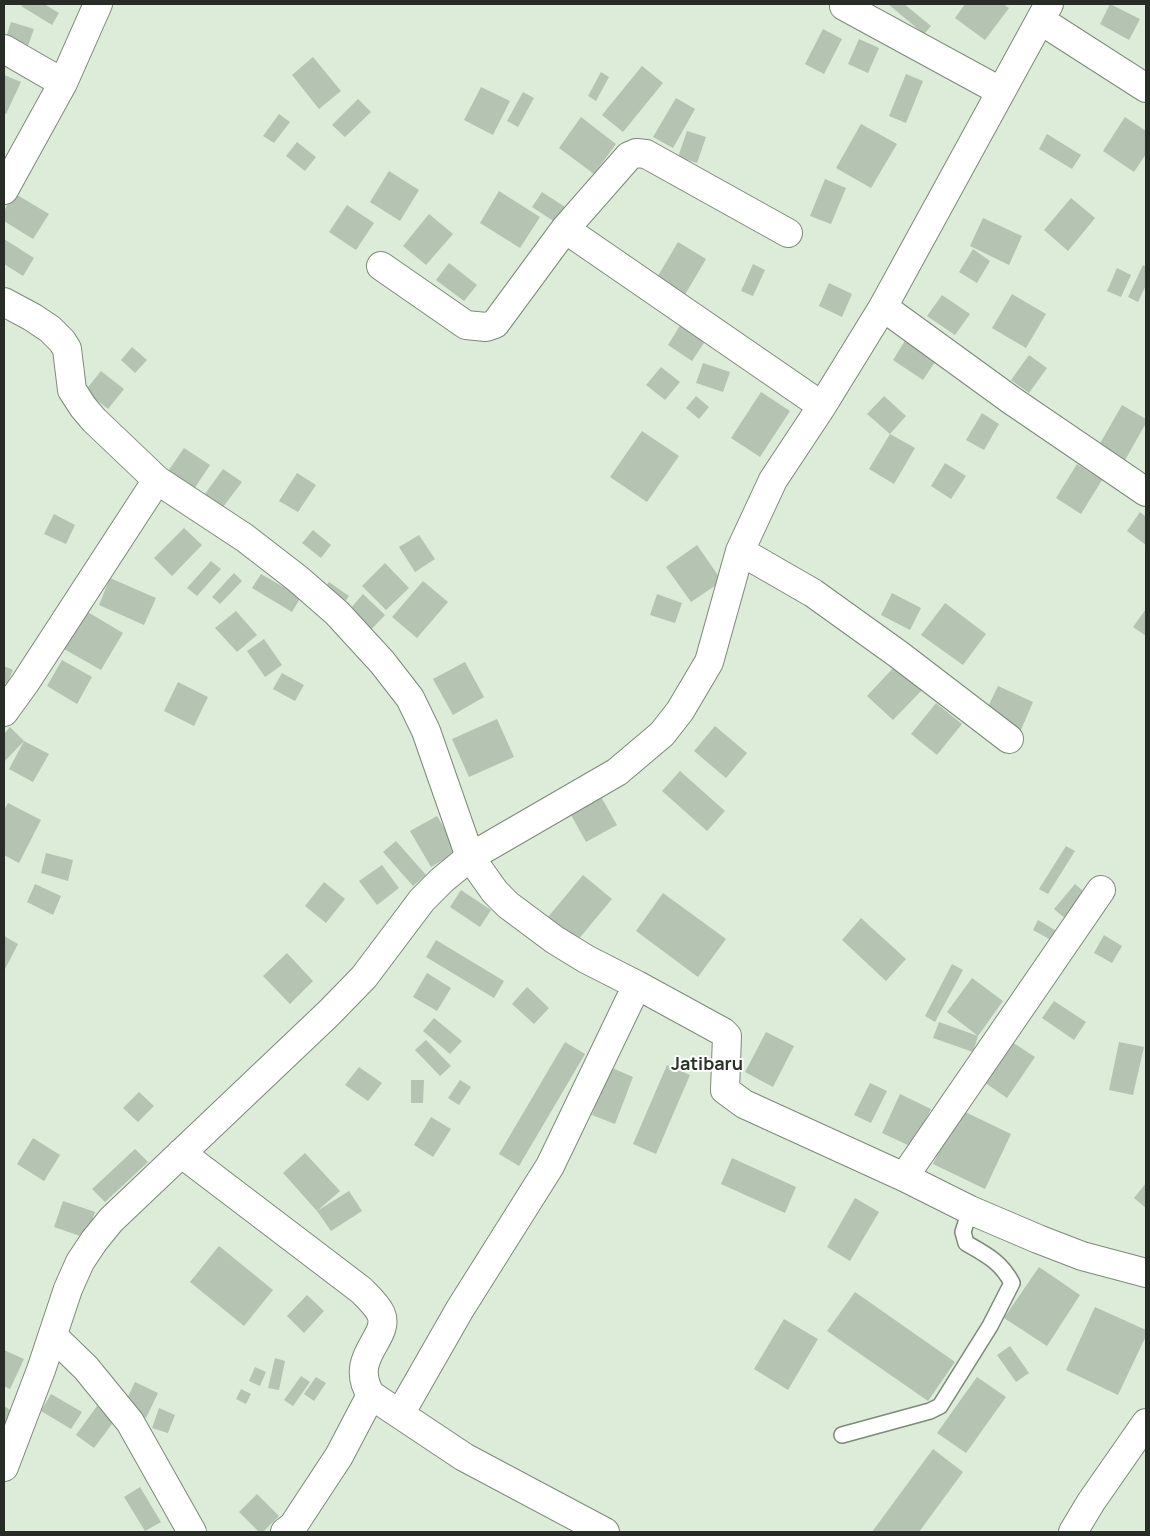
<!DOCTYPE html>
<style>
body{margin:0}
#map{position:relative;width:1150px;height:1536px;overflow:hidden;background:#dcecd9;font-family:Manrope,sans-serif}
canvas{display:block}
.frame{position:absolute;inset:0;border:5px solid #272d26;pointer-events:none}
</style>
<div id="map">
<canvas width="1150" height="1536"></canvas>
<div class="frame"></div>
</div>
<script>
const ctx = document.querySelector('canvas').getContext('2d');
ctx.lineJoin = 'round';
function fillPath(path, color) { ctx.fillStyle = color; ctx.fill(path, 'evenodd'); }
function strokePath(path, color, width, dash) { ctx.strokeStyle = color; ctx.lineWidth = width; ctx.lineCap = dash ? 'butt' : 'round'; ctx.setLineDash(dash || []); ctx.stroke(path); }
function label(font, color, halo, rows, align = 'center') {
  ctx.font = font + ' Manrope,sans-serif'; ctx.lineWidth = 4; ctx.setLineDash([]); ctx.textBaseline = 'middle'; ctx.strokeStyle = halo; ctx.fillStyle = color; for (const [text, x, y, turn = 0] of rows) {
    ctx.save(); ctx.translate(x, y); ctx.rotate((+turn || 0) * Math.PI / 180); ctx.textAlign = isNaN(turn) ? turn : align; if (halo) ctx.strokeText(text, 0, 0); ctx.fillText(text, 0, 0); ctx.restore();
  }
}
fillPath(new Path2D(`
 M23,4H44L59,13L52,25L21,6Z
 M888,4H904L931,26L924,34Z
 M965,4H1003L1009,8L985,40L955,18Z
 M1110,4L1140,19L1129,40L1100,24Z
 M11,22L34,29L26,51L4,44Z
 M823,29L842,39L824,74L805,64Z
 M859,39L879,48L868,73L848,64Z
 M313,57L341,91L319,109L292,75Z
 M642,66L663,83L623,132L602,115Z
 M601,72L609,77L596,101L588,96Z
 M906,74L923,81L906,123L889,116Z
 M4,75L21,82L6,114L4,113Z
 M481,87L510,101L493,135L464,120Z
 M523,92L534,98L518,127L507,121Z
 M676,98L695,109L673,148L653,137Z
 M358,99L371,112L345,137L332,125Z
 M279,114L290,122L274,143L263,136Z
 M581,117L616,144L594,174L559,148Z
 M1125,117L1146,131V154L1134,172L1103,151Z
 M861,124L897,144L871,188L836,168Z
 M687,131L706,137L697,163L678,157Z
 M1047,134L1081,155L1072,169L1039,149Z
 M297,142L316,157L305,171L286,156Z
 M389,171L419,190L400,221L370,202Z
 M825,179L846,188L831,224L810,216Z
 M499,191L540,217L520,248L480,223Z
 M542,192L568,209L558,224L532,207Z
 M14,193L49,214L33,239L4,221V211Z
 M1071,198L1095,218L1068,251L1044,230Z
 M347,205L374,223L356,250L329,232Z
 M429,214L453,234L426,265L403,246Z
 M983,218L1022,236L1009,265L970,246Z
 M4,239L34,258L23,276L4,264Z
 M678,242L706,259L683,298L655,281Z
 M973,249L990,261L977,283L959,272Z
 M449,263L477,285L464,301L436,280Z
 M753,264L765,270L753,296L741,291Z
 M1143,265L1146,267V285L1138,302L1128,297Z
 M1117,268L1131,275L1121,297L1107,291Z
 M829,283L852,294L842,317L819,306Z
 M1012,294L1046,314L1026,348L992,328Z
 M942,295L970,314L955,335L927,316Z
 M684,319L709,335L692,361L668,345Z
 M908,336L939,356L923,380L893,360Z
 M132,347L147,360L135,373L121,360Z
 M1029,355L1047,368L1029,393L1011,380Z
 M703,363L730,372L723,392L696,383Z
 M661,367L680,382L665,400L646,385Z
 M101,371L124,389L108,409L85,391Z
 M761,392L790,411L760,457L731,438Z
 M696,396L709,407L699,419L686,408Z
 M884,396L906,416L890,434L867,414Z
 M1122,405L1146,419V423L1124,462L1098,447Z
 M982,413L999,424L984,450L966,440Z
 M642,431L679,456L647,502L610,477Z
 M890,434L915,448L894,484L869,469Z
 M184,448L210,465L190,495L164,477Z
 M945,463L966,476L951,499L931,486Z
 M1077,464L1102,480L1081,514L1056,498Z
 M223,469L242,482L220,511L202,498Z
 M297,473L316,485L298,512L279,501Z
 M1140,512L1146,517V545L1127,531Z
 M54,514L75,525L66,544L44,534Z
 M184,528L202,545L172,576L154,558Z
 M313,530L331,545L321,558L302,543Z
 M419,535L435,559L415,572L399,547Z
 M697,545L722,581L691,602L666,567Z
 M211,561L221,569L197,596L187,588Z
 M385,563L409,588L386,610L362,586Z
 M234,573L242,581L220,604L212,597Z
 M261,574L301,597L292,612L252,588Z
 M110,578L156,598L144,625L99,605Z
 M423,581L448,602L417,638L392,617Z
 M329,582L349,596L340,609L320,594Z
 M892,593L921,608L910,630L881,615Z
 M363,594L385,615L366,635L344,616Z
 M657,594L682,603L675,623L650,615Z
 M945,603L986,634L963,665L921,635Z
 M1146,609V636L1133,627Z
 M86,611L123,633L101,670L64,649Z
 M236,611L257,635L237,652L215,628Z
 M264,639L282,665L265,677L247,651Z
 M62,660L92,677L77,704L47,686Z
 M465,662L484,697L453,715L433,679Z
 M896,665L923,689L893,720L867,696Z
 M4,666L13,670L7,684L4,682Z
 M282,673L304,685L295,701L273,689Z
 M178,682L208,697L194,726L164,711Z
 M998,686L1033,702L1020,732L984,715Z
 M936,703L962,724L937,755L911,734Z
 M497,719L514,757L469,777L452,739Z
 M715,726L747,753L726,778L694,751Z
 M10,727L24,741L4,762V734Z
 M24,741L49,754L33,782L9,769Z
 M680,771L725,811L707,831L662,791Z
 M600,795L617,825L586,842L570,813Z
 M8,803L41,820L19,863L4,855V810Z
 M437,816L458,851L431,867L410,831Z
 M396,841L426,875L413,886L383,852Z
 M1066,846L1075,851L1048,894L1039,889Z
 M46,853L73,860L68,881L41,873Z
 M382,865L399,888L377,905L359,881Z
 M583,875L612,899L577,941L548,917Z
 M324,882L345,899L326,923L305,906Z
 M35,884L61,896L53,915L27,902Z
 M1075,884L1088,895L1067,920L1054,909Z
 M461,890L491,910L480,927L450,907Z
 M663,893L726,939L698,977L636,931Z
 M861,918L906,959L886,981L842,940Z
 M1038,920L1065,936L1060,945L1033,930Z
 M1104,935L1122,946L1112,963L1094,953Z
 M4,936L18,944L4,971Z
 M436,940L504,981L494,998L426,957Z
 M287,953L313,981L290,1004L263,976Z
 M952,964L963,970L935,1022L925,1016Z
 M427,973L451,988L437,1011L413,997Z
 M972,978L1003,1001L978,1036L947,1012Z
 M527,987L549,1008L534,1024L512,1004Z
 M1054,1001L1086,1022L1074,1040L1042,1018Z
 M434,1018L462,1041L450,1054L423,1031Z
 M939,1022L978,1036L973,1052L933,1038Z
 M766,1032L794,1046L773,1087L745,1072Z
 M426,1040L451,1066L440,1076L415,1050Z
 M565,1042L585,1054L519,1166L499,1154Z
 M1012,1042L1035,1057L1007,1098L984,1082Z
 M1119,1042L1144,1047L1133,1095L1109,1090Z
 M667,1065L690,1075L656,1154L633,1144Z
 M359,1067L382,1083L368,1101L345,1085Z
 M610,1067L633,1077L615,1124L592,1115Z
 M411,1080H424L423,1103H411Z
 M460,1080L471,1087L459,1105L448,1098Z
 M870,1083L887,1091L871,1123L854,1115Z
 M139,1092L154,1106L138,1122L123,1108Z
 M900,1094L931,1109L912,1147L882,1133Z
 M959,1109L1011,1134L985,1189L933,1164Z
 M431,1117L451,1129L433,1157L414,1145Z
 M33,1138L60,1155L44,1181L17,1164Z
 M135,1149L148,1162L105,1202L92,1189Z
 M305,1153L340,1191L317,1211L283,1173Z
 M732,1158L796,1187L785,1213L721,1184Z
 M1146,1183V1208L1134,1198Z
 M349,1191L362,1211L331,1231L317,1211Z
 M855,1198L879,1212L850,1261L827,1247Z
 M63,1201L95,1212L86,1238L54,1227Z
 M219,1246L273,1290L244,1326L190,1282Z
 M1039,1267L1080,1295L1047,1346L1004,1318Z
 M855,1292L955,1362L928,1401L827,1331Z
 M307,1295L324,1311L304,1333L287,1316Z
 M1095,1307L1146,1330V1336L1118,1395L1066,1370Z
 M784,1319L818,1339L788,1390L754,1369Z
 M1010,1346L1029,1373L1016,1382L997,1355Z
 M4,1350L24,1359L10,1389L4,1386Z
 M275,1358L285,1361L279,1390L268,1388Z
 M255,1367L266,1372L260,1386L249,1381Z
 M301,1376L310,1382L293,1406L284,1400Z
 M316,1377L326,1383L314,1401L304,1394Z
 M977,1377L1006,1397L966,1453L937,1433Z
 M135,1382L158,1393L146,1418L123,1407Z
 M241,1389L251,1394L246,1404L236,1399Z
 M51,1394L82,1412L71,1429L41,1411Z
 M4,1406L17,1414L4,1435Z
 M97,1406L115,1420L94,1448L76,1435Z
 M159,1408L175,1415L168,1433L152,1428Z
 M933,1449L963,1472L919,1532H872Z
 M140,1487L161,1522L145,1531L124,1497Z
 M257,1494L279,1516L263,1532H259L239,1512Z`), '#b4c3b2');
const lane = new Path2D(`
 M842,1435L930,1411L940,1406L990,1326L1012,1283C1001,1262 987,1255 966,1243L963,1232L970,1210`);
const street = new Path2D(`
 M844,6L1000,91
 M1040,20L1146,88
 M4,49L63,83
 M4,190L63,83L98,4
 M565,229L822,406
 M381,266L466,325L486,327L495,324L565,229L629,156L636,153L646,154L788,233
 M4,302L32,317L50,329L62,341L67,349L72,390L83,407L94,420L157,480L245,538L298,579L337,613L382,662L410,698L426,731L470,857L495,892L508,905L555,940L586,959L637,985L723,1032L727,1036L725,1090L744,1104L904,1177L970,1210L1038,1239L1082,1256L1146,1273
 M883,307L1011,400L1146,492
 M740,551L813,593L898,654L1009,739
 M4,712L25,683L157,480
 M181,1153L361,1290C368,1297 377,1305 381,1314C391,1338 347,1357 371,1395L464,1457L605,1532
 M904,1177L1101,890
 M53,1336L86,1368L130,1422L192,1532
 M400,1414L460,1309L550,1166L637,985
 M4,1467L41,1370L68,1289L80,1262L94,1241L111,1220L329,1013L364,977L422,900L442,880L470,857L617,772L662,734L680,711L709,662L740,551L773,480L822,406L883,307L1049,4
 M285,1532L293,1526L339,1456L371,1395
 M1073,1532L1091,1502L1146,1423`);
strokePath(lane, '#7c8a79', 18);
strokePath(street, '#7c8a79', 30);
strokePath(lane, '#fff', 15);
strokePath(street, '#fff', 28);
label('bold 18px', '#273325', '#fff', [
 ["Jatibaru",707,1065]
]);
</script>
